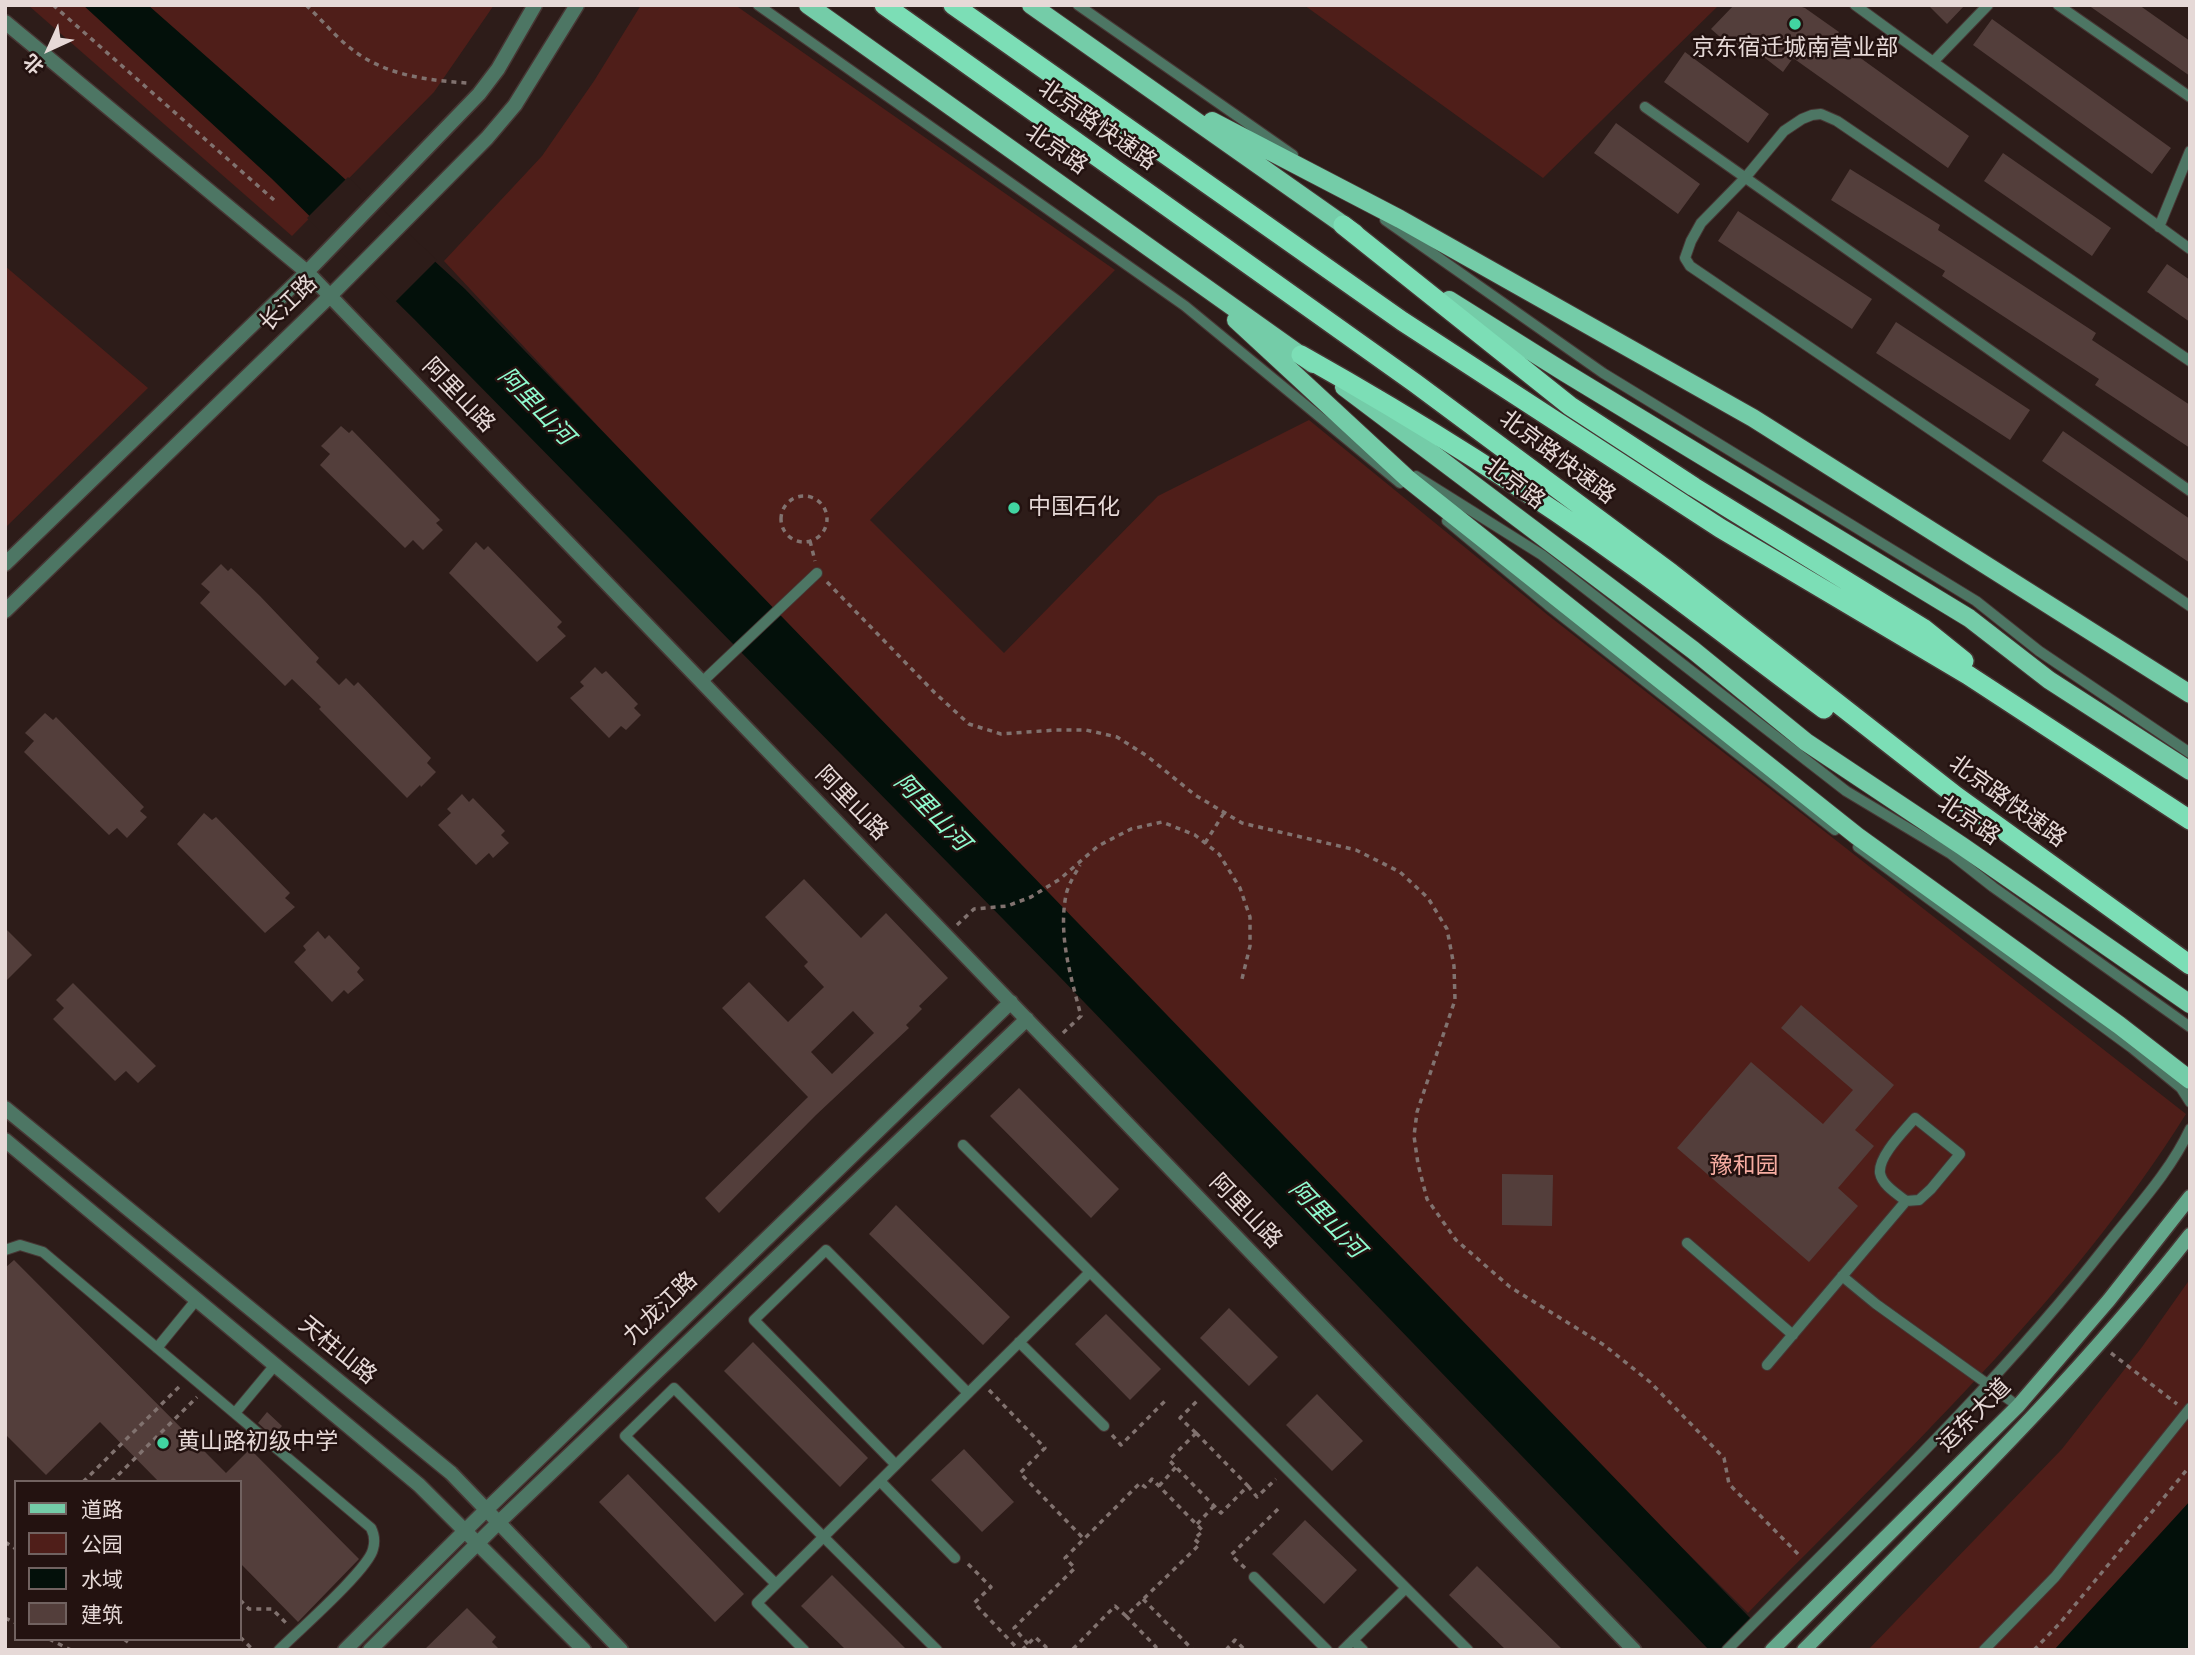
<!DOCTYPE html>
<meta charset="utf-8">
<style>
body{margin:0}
#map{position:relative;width:2195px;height:1655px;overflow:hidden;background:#2d1c19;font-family:"DM Sans","Noto Sans SC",sans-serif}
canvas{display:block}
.frame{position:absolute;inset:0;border:7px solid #e6d9d7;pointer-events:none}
.legend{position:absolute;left:14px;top:1480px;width:228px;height:161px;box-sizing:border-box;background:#231210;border:2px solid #716260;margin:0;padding:9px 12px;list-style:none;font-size:21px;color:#e6d9d7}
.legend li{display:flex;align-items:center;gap:14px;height:35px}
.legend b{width:35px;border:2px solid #716260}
.north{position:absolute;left:14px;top:14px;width:70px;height:70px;-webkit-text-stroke:5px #231210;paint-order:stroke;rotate:225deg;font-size:19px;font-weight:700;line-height:28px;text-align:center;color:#e6d9d7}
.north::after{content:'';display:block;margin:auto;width:24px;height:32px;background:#e6d9d7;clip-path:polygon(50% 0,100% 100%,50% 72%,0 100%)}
</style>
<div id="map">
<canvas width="2195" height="1655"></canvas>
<div class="frame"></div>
<ul class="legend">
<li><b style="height:9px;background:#74cca8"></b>道路</li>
<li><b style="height:19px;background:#4f1e19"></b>公园</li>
<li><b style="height:19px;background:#03100a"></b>水域</li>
<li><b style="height:19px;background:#533e3b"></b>建筑</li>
</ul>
<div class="north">北</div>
</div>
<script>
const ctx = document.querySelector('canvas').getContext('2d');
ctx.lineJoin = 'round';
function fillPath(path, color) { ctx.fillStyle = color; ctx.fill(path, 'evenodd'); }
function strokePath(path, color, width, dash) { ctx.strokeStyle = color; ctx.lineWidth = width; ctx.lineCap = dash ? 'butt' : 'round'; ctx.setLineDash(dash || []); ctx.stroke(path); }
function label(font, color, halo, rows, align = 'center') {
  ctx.font = font + ' "DM Sans","Noto Sans SC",sans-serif'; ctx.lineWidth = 5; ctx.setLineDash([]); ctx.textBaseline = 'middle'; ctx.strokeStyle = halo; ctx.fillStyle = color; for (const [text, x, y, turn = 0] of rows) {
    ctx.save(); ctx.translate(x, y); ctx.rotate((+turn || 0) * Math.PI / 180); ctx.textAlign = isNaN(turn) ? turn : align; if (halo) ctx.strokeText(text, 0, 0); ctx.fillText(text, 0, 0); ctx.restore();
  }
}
fillPath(new Path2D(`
 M28,5H494L434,92L292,236Z
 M641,5H735L1115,270L870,520L1004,653L1158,496L1309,420L1549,616L2186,1114C2069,1301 1901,1456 1748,1613L1477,1344L731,569L444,261L542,156L594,81Z
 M1304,5H1719L1543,178Z
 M5,266L148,388L5,528Z
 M2190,1279V1650H1868L2062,1449L2142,1347Z`), '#4f1e19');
fillPath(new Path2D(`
 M83,5H148L335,170L465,289L1751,1619L1720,1650H1709L1058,975L414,319L271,178Z
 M2190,1501V1650H2054Z`), '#03100a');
fillPath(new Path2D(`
 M348,177L437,260L393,304L307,218Z`), '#2d1c19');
fillPath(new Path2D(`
 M1734,5H1796L1805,8L1839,32L1834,39L1969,136L1948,168L1793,58L1783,72L1743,41L1735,50L1711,29Z
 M1928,5H1965L1947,24Z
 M2088,5H2139L2190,41V76Z
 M1992,19L2171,148L2152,174L1973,45Z
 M1685,52L1769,114L1748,143L1664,82Z
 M1616,123L1700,184L1678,214L1594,153Z
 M2003,153L2111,228L2092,256L1984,181Z
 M1850,169L1940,225L1938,230L2096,333L2092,340L2190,405V448L2095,385L2099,379L1942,276L1945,271L1831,200Z
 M1738,211L1872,299L1852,329L1718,241Z
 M2167,264L2190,280V322L2147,292Z
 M1896,322L2030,410L2010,440L1876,353Z
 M341,426L349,433L352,430L440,520L436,523L443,530L423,550L413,540L405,548L320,465L330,454L321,446Z
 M2063,431L2190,519V563L2042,461Z
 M476,542L484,550L488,546L562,622L557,627L566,636L537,662L449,573Z
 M221,564L228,571L231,568L260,596L319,658L316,662L339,685L346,678L354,686L358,682L431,758L427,763L436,772L421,787L420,785L407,798L319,709L321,707L292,679L285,686L200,603L210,592L201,584Z
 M595,667L602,674L606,671L638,704L634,708L641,715L626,730L621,726L609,738L570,698L584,686L580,682Z
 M45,713L53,720L56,717L144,807L140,811L147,817L127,838L117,828L109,835L24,752L34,741L25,733Z
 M462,794L469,802L473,798L505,831L501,835L509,843L493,858L489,853L476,865L438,825L451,813L447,809Z
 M204,813L212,820L216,817L290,893L285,898L295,907L265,933L177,844Z
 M804,879L861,938L886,913L948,978L919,1006L922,1009L906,1025L909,1028L816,1115L719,1213L705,1198L808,1097L722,1008L749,982L788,1022L824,987L804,966L808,962L765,917ZM853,1011L874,1033L832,1074L811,1052Z
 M5,928L32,955L5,982Z
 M318,931L325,939L329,935L360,968L357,972L364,980L348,994L344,990L332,1002L294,962L306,950L303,946Z
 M73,983L156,1066L138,1083L126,1071L115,1081L53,1019L64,1008L56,1000Z
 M1801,1005L1894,1085L1855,1130L1874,1146L1838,1188L1858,1206L1809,1262L1677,1148L1751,1062L1823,1124L1853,1090L1781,1028Z
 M1019,1088L1119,1189L1091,1218L990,1116Z
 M1502,1174L1553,1175L1552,1226L1502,1225Z
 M896,1205L1010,1317L983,1345L869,1234Z
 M14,1260L226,1473L250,1449L359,1559L298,1622L240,1563V1482H159L100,1422L46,1475L5,1434V1268Z
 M1229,1308L1278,1357L1249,1386L1200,1338Z
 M1106,1314L1161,1369L1130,1400L1075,1344Z
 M753,1342L868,1458L840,1487L724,1371Z
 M1317,1394L1363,1441L1332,1471L1286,1425Z
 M267,1412L282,1426L273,1436L258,1423Z
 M964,1449L1014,1502L982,1532L931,1480Z
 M628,1474L744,1594L715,1622L599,1502Z
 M1305,1520L1357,1570L1324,1604L1272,1554Z
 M1477,1566L1563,1650H1506L1449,1595Z
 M832,1575L907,1650H846L801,1606Z
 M467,1608L496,1637L492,1642L500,1650H424Z`), '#533e3b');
const service = new Path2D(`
 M758,5L1185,306L1400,483
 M1078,5L1293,155
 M1855,5L2190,249
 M2058,5L2190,97
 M1933,62L1988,5
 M1645,107L2190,491
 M1385,220L1603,373L1976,601L2039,651L2190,753
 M2159,227L2190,151
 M2190,361L1837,121L1821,114L1812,115L1802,119L1784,131L1745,178L1701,223L1691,241L1685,258L1690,266L2190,606
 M1416,476L1542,555L1846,791L1951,854L1993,887L2190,1027
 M1447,521L1548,605L1835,830
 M702,682L817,573
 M1858,847L2132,1048L2181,1088L2190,1102
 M963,1145L1090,1272
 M1687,1243L1793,1335
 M5,1250L20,1245L43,1252L371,1528C374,1534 375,1542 373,1549C369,1569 297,1632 279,1650
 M1842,1276L1876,1304L2018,1406
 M1019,1342L1104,1426
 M157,1348L197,1299
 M1767,1365L1906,1201L1919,1200L1931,1189L1960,1154L1915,1118C1905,1130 1878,1156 1880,1173C1882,1185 1897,1194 1906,1201
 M235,1413L275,1365
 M896,1465L754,1320L826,1250L968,1393
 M880,1481L955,1558
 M1254,1577L1327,1650
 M776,1584L625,1436L674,1388L937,1650
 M1353,1640L1363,1650
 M804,1650L757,1603L1090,1272L1468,1650
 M1343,1650L1406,1588
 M1727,1650C1857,1518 1992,1391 2106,1246C2135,1209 2170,1172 2190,1129
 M1984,1650L2055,1577L2190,1408`);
const tertiary = new Path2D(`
 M5,22L307,272L1634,1650
 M5,564L307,272L479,94L498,69L535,5
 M5,611L330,296L487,138L515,105L577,5
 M5,1108L451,1473L621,1650
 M5,1140L419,1485L584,1650
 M345,1650L486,1510L1011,1002
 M370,1650L498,1523L1027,1019`);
const secondary = new Path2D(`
 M1772,1650L2018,1406L2109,1300L2190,1197
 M1804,1650C1937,1515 2073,1384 2190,1235`);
const primary = new Path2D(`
 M808,5L1313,364
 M1031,5L1355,233
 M1212,121L1400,219L1753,418L2190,694
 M1449,300L1564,372L1969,618L2049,680L2190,771
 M1236,320L1408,479L1857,836L2119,1025L2190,1080
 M1344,387L1693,650L1806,742L1962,846L2190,1004`);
const trunk = new Path2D(`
 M884,5L1415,383L1671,573L1956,796L2190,965
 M953,5L1402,321L1720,528L1968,675L2190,820
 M1343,225L1570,406L1694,487L1923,628L1964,661
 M1301,355C1415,419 1527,489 1633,566C1697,612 1760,662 1824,709`);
strokePath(service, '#473634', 12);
strokePath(tertiary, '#473634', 17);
strokePath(secondary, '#473634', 17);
strokePath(primary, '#473634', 20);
strokePath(trunk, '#473634', 22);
strokePath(new Path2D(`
 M53,5L274,200
 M306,5C321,19 334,35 349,47C383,75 425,80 467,83
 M781 519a23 23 0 1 1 46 0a23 23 0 1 1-46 0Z
 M810,541L815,561
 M827,582L935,693L969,724L1001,734L1055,730H1086L1117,737L1147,756L1195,795L1242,823L1356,850L1400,872L1428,898L1447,929L1454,966L1455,1000L1417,1112L1414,1136L1418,1164L1427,1199L1456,1240L1510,1287L1604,1345L1650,1382L1724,1458L1729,1484L1801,1557
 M1205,843L1224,813
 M957,925L974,909L1007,906L1031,897L1060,879L1098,846L1131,829L1162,822L1195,835L1219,854L1240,888L1250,917V946L1242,979
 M1063,1033L1081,1016C1071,977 1058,936 1066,895C1068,885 1075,874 1080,865
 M2111,1353L2177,1404
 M989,1390L1045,1448L1020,1473L1084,1539
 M1196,1433L1248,1486L1221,1513L1169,1460Z
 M1196,1433L1180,1418L1198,1400
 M1112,1435L1121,1445L1168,1398
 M83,1482L181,1385
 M111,1482L197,1397
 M1159,1486L1176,1467
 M1248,1486L1257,1497L1276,1479
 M1197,1524L1214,1506
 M5,1542L16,1549
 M968,1564L991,1587L974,1603L1019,1650
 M1245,1568L1231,1555L1279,1508
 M1143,1599L1193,1650
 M240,1600L249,1609H272L287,1624
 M1126,1616L1156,1647L1153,1650
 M5,1618L16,1623
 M240,1637L253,1650
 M49,1639L71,1650
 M124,1639L128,1642
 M1028,1644L1014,1628L1075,1568L1065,1558L1140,1483L1145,1487L1152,1479L1203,1531L1194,1539L1200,1544L1126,1616L1115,1606L1072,1650
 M1022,1650L1035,1637L1046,1647L1043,1650
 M1226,1650L1235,1640L1245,1650
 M2034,1650L2060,1623L2190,1466`), '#81726f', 3.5, [5, 5]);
strokePath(service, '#4d7664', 10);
strokePath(tertiary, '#4d7664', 14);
strokePath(secondary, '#64a78b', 14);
strokePath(primary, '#74cca8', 18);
strokePath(trunk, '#7cdeb6', 19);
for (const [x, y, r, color] of [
 [1795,24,7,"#41d4a1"],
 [1014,508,7,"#41d4a1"],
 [163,1443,7,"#41d4a1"]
]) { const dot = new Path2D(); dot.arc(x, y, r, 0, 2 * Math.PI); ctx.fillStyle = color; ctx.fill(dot); strokePath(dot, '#231210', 2.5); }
label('23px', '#e6d9d7', '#231210', [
 ["京东宿迁城南营业部",1795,49,"center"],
 ["中国石化",1028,508],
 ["黄山路初级中学",177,1443]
], 'left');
label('23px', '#e6d9d7', '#231210', [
 ["北京路快速路",1097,126,35],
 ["北京路",1056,150,35],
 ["长江路",289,304,-44],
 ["阿里山路",458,396,46],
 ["北京路快速路",1557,458,37],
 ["北京路",1514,484,37],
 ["北京路快速路",2007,802,36],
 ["阿里山路",851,804,46],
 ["北京路",1968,821,34],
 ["阿里山路",1245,1212,46],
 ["九龙江路",661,1309,-44],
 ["天柱山路",337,1351,39],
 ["运东大道",1975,1416,-45]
]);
label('23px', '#f7ada2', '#231210', [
 ["豫和园",1744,1167]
]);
label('italic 24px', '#90fcd0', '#231210', [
 ["阿里山河",535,407,46],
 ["阿里山河",931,813,46],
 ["阿里山河",1326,1220,46]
]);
</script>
